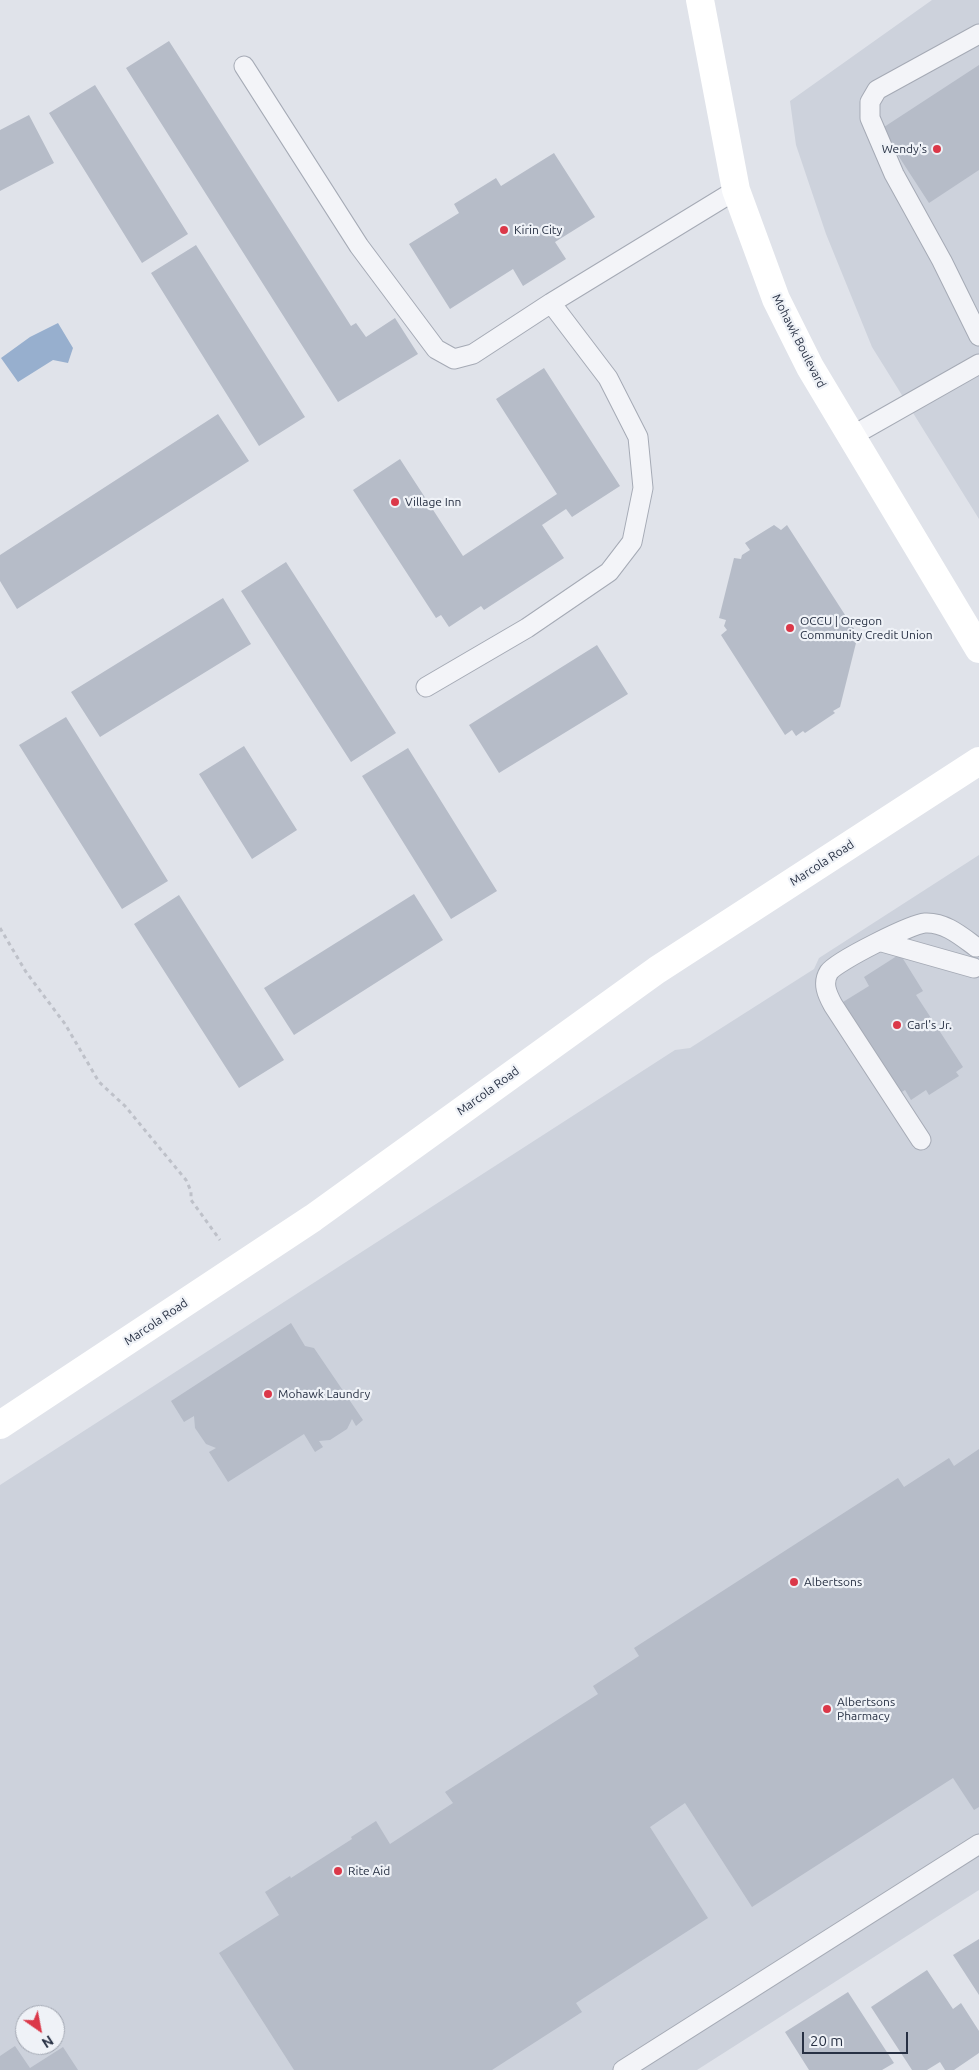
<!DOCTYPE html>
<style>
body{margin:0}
#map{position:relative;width:979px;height:2070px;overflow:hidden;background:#e0e3ea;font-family:Ubuntu,sans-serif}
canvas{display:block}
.north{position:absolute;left:15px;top:2005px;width:50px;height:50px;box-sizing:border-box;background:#eff2f7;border:1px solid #9fa4af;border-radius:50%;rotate:147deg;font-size:14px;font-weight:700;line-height:20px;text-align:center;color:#273043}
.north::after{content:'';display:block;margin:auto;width:18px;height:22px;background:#db3849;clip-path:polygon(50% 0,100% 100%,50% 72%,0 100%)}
.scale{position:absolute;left:802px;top:2032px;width:106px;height:22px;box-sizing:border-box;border:2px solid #273043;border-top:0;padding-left:6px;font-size:15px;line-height:18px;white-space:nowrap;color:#273043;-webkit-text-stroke:4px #eff2f7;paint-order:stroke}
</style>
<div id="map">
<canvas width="979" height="2070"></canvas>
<div class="north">N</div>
<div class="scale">20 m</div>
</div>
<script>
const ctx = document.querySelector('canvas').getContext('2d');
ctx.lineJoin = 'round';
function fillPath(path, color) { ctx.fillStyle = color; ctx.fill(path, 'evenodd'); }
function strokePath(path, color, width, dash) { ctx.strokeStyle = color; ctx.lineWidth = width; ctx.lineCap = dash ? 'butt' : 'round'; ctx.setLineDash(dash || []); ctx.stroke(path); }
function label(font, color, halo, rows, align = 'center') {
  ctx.font = font + ' Ubuntu,sans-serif'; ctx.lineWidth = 4.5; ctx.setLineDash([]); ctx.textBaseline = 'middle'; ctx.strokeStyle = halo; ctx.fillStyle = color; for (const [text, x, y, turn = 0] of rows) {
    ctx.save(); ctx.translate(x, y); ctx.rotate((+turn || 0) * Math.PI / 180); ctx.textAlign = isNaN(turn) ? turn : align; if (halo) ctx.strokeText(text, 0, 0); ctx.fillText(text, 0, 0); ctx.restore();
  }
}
fillPath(new Path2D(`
 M932,0H979V519L872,347L826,234L796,145L790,101Z
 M979,855V1890L697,2070H0V1485L675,1050L690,1048L814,969L819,958ZM25,2015H55V2045H25Z`), '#cdd2dc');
fillPath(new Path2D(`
 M58,323L73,348L68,363L53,360L18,382L1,358L30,337Z`), '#97afce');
fillPath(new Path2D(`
 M169,41L351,326L356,323L366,337L395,318L418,354L338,402L126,68Z
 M979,65V170L929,203L881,129Z
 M95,85L188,234L142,263L49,113Z
 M29,115L54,163L0,191V130Z
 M554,153L595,217L555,242L566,259L523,286L513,269L450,309L409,244L459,213L454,204L496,178L501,186Z
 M196,245L305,417L259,446L151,273Z
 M544,368L620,486L572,517L566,509L542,525L564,558L484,610L481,606L449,627L441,615L436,618L353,490L400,459L463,556L557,494L496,399Z
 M218,414L249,461L17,609L0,581V555Z
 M774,525L781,530L787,525L858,635L840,707L833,711L835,713L805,733L803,731L796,736L792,730L785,735L721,635L727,630L724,626L726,620L719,618L734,558L741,559L742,555L750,550L745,543Z
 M286,562L396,733L351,762L241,591Z
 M223,598L251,644L100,737L71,692Z
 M597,645L628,694L499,773L469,725Z
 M66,717L168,881L122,909L19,745Z
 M244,746L297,830L252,859L199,774Z
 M408,748L497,891L451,919L362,776Z
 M414,894L443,940L294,1035L264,988Z
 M179,895L284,1060L239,1088L134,924Z
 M900,954L923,991L916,995L963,1067L956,1072L959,1076L929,1095L926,1090L911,1100L905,1090L900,1093L857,1057L872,1047L843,1002L869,986L864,977Z
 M291,1323L305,1346L314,1348L363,1420L356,1426L352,1419L347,1429L330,1440L319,1441L323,1447L315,1452L304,1434L228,1482L209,1452L216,1448L206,1444L195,1428L194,1416L184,1422L171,1401Z
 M979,1449V1807L974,1810L953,1778L752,1907L685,1803L650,1827L708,1918L576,2003L582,2012L492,2070H294L219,1953L279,1915L265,1892L290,1876L291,1878L352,1839L351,1837L376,1821L390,1844L453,1803L445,1792L598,1694L593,1686L639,1656L634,1648L898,1478L904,1487L949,1458L954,1466Z
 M979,1939V1995L953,1955Z
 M927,1970L953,2009L961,2003L979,2031V2053L954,2070H945L940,2062L927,2070H912L871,2007Z
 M848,1992L894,2063L882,2070H809L785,2032Z
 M15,2046L30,2068L63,2047L78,2070H0V2056Z`), '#b6bcc8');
const lane = new Path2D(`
 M979,34L877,90L870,102V118L894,174L942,261L979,336
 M244,66L359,246L436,349L454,359L473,354L551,303L736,190
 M852,436L979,364
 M426,687L527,628L609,572L632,542L643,488L638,437L608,378L551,303
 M882,942L974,968
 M921,1140L833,1005C827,994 822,983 829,972C837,961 911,924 925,923C945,922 961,936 976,947
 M623,2070L979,1844`);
strokePath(lane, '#a5aab5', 21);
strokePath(new Path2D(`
 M0,928L26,972L65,1024L99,1082L125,1106L186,1180L191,1191V1200L220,1240`), '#bec1c9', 3, [4, 4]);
strokePath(lane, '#f3f4f8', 19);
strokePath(new Path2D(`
 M700,0L736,190L776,299L810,367L979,649
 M0,1425L313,1218L657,970L979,761`), '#fff', 28);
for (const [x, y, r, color] of [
 [937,149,5,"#db3849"],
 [504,230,5,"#db3849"],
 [395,502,5,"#db3849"],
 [790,628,5,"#db3849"],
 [897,1025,5,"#db3849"],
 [268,1394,5,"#db3849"],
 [794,1582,5,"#db3849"],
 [827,1709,5,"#db3849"],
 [338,1871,5,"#db3849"]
]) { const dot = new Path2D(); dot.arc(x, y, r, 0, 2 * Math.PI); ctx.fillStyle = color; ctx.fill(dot); strokePath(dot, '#eff2f7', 2); }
label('12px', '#273043', '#eff2f7', [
 ["Wendy's",927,149,"right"],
 ["Kirin City",514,230],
 ["Village Inn",405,502],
 ["OCCU | Oregon",800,621],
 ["Community Credit Union",800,635],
 ["Carl's Jr.",907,1025],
 ["Mohawk Laundry",278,1394],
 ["Albertsons",804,1582],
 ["Albertsons",837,1702],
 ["Pharmacy",837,1716],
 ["Rite Aid",348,1871]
], 'left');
label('12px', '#273043', '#eff2f7', [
 ["Mohawk Boulevard",799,341,63],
 ["Marcola Road",822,863,-33],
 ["Marcola Road",488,1091,-36],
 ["Marcola Road",156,1322,-34]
]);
</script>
